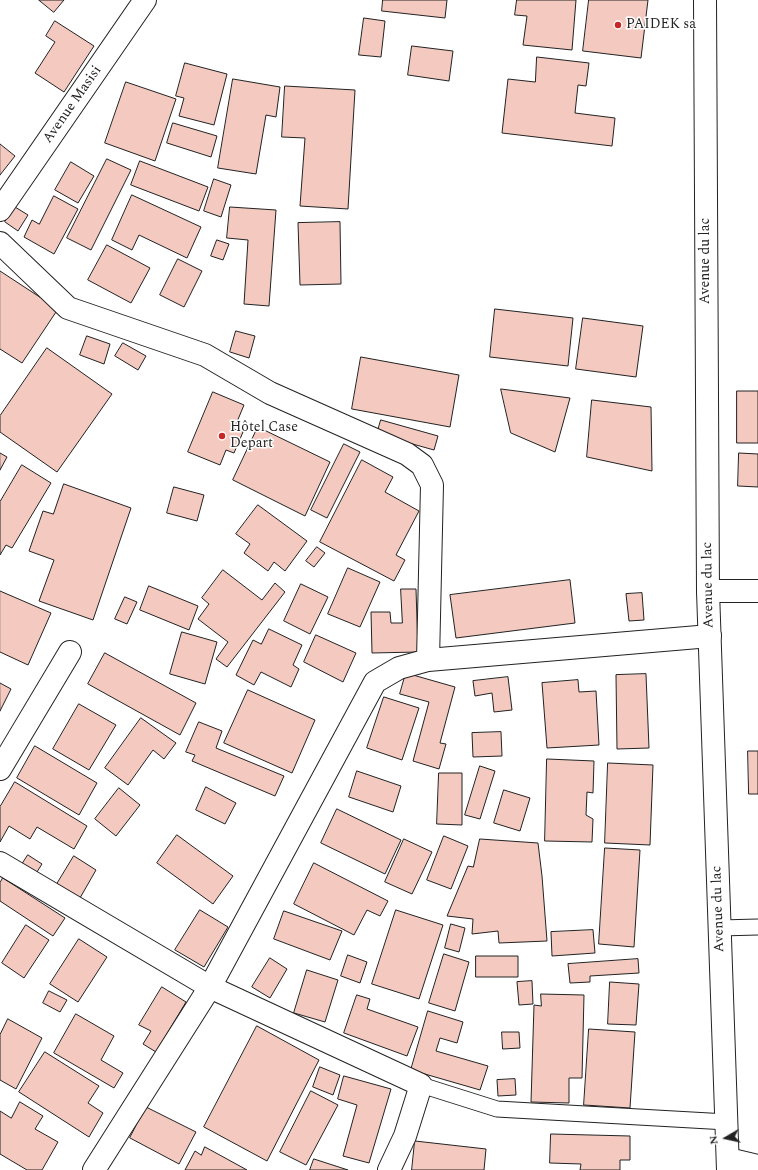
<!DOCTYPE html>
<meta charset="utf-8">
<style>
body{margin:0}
#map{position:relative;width:758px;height:1170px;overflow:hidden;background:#fff;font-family:Spectral,serif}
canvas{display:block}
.north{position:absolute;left:706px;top:1118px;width:40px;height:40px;-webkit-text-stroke:3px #fff;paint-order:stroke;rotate:261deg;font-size:11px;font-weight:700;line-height:16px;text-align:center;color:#222}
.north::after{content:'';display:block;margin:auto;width:14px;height:18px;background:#222;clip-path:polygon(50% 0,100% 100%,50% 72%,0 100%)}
</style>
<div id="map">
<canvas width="758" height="1170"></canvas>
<div class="north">N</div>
</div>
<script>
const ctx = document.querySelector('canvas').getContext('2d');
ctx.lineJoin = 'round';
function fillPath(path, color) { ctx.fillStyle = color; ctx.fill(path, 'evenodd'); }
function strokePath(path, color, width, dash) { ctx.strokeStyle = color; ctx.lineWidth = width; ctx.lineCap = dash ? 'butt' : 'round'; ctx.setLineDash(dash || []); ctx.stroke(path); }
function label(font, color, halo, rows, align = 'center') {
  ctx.font = font + ' Spectral,serif'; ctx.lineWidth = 3; ctx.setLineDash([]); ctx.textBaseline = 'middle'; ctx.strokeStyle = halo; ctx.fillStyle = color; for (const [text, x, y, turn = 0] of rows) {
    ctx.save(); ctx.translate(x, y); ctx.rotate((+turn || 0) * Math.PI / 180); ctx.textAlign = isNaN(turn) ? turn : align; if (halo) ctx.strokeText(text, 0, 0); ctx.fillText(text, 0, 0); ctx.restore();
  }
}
const building = new Path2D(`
 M39,0H64L54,12Z
 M383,0H447L445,18L382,11Z
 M517,0H576L572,50L523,45L527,16L515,15Z
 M589,0H648L641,58L583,51Z
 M364,18L385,21L381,57L359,55Z
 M55,21L94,46L64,92L35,73L55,42L46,36Z
 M412,46L453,51L449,81L408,75Z
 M537,57L589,63L586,86L578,85L575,113L615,118L612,146L502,133L508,79L535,82Z
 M185,63L227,74L214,125L179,116L184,98L176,96Z
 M233,79L280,87L276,117L266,115L256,174L218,168Z
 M126,82L176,99L155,161L105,143Z
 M285,86L355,90L348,209L300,206L305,138L282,137Z
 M173,123L217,136L211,157L167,143Z
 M0,144L15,156L0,175Z
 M107,159L131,170L91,250L67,238Z
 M140,161L208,187L199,211L131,185Z
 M71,162L94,176L78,203L55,190Z
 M214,179L231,185L221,217L204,211Z
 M132,195L201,227L187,258L139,235L132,250L112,240Z
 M54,196L78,209L54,254L24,237L32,220L39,224Z
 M15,207L28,215L18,231L5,222Z
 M230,207L276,210L269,306L244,304L248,240L227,238Z
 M340,222L341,284L300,285L298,223Z
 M217,240L229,244L223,260L211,256Z
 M107,245L150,268L131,303L88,280Z
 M178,259L202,271L184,307L160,295Z
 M0,271L58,309L22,363L0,349Z
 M495,309L573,318L568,366L490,357Z
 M583,318L643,326L636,377L576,369Z
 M236,331L255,336L249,358L230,352Z
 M87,336L110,344L104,364L80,355Z
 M123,343L146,356L138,370L115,356Z
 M47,348L112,394L57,472L0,432V416Z
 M361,357L459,375L450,427L352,409Z
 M501,389L570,398L555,452L511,433Z
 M737,391H758V443H737Z
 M213,392L244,405L234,429L243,432L234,453L226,450L220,465L188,452Z
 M592,400L651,407L652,471L587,457Z
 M381,420L438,436L434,450L377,434Z
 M258,427L330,462L305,516L233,480Z
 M344,444L360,452L327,518L311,510Z
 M0,453L7,457L0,470Z
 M739,453L758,454V487L738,486Z
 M362,460L393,477L385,492L419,511L396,555L405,560L394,581L320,542Z
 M22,465L51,483L12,548L6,545L0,555V502Z
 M64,484L131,508L93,620L39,601L54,560L29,551L43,511L53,514Z
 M174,487L204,495L197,521L167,513Z
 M258,505L307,541L285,571L274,562L268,571L244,553L250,544L236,534Z
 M317,547L325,553L314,567L306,561Z
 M348,568L380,582L360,627L328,614Z
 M223,570L262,600L275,583L285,592L227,667L216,659L228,642L198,619L209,604L202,598Z
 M570,580L575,623L456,638L450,595Z
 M301,584L328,597L310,634L284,621Z
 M149,586L198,606L189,630L140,610Z
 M401,589H416L418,652L372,653L371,612H390L391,623H402Z
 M0,591L51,613L28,665L0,652Z
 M642,593L644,620L629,621L626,594Z
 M125,597L137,602L127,624L115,619Z
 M269,629L302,645L293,665L299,669L291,687L261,672L254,685L236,675L253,640L261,644Z
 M182,632L217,642L205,684L170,674Z
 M316,635L356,653L343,682L304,662Z
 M105,653L196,703L180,735L88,684Z
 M406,673L455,687L440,743L446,744L439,769L413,761L429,702L400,694Z
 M646,674L649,748L617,749L616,675Z
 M508,677L512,710L494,712L492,693L475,696L473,681Z
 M578,680L579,692L596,691L599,745L547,748L542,683Z
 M0,683L11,689L0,711Z
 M248,690L315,720L292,773L224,743Z
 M384,697L419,708L402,760L367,748Z
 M79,704L116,725L89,770L53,749Z
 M141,718L176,743L164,759L153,750L128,785L105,768Z
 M199,722L222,731L216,748L284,776L275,796L192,761L195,755L186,752Z
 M501,732L502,756L473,757L472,733Z
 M35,746L97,783L79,815L17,778Z
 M748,751H758V794H749Z
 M547,759L594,761L593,793L587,792L586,815L593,819L592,842L545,841Z
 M608,763L653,765L650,845L605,843Z
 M480,766L495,771L480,819L465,815Z
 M357,771L401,786L393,812L349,797Z
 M439,773H462V825L437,824Z
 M15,782L87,826L74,849L37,827L30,839L9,826L0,842V807Z
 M206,787L236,803L225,824L196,810Z
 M119,788L140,805L116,836L95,819Z
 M504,790L530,798L520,831L494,823Z
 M337,809L401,840L385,874L321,843Z
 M177,835L233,876L213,904L157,863Z
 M444,836L468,846L451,889L427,880Z
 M404,839L432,852L412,894L385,882Z
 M480,839L538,843L542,876L547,941L499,943L498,931L472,934L473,919L447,916L468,866L473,867Z
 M605,848L640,850L634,947L599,944Z
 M28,855L42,864L35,875L21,866Z
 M74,856L96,870L80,898L57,884Z
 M314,863L388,901L380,916L367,910L354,935L294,904Z
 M3,878L65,918L53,936L0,901V883Z
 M200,910L228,927L204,967L175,950Z
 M396,910L443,925L419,999L372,984Z
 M284,911L342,931L330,960L274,939Z
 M451,924L465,928L459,952L445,948Z
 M26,925L49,940L24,978L2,963Z
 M593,930L595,953L552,956L551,932Z
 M79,939L107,957L78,1002L50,984Z
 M444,954L469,962L455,1011L429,1003Z
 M348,955L367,962L360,983L341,976Z
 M476,956H518V977H476Z
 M270,958L287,969L270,998L252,987Z
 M638,959L639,973L590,976V982L570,983L568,964Z
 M307,970L338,980L325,1022L294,1013Z
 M532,981L533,1004L519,1005L517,982Z
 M610,982L639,984L636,1025L608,1024Z
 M162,987L186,1002L156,1052L143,1044L151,1031L139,1025Z
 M49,991L67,1000L60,1012L43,1003Z
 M541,994L584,995L582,1078H569V1103L531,1102L534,1005L541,1006Z
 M357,995L370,999L367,1009L418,1027L407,1056L344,1033Z
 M428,1011L463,1022L457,1043L440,1038L436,1051L488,1066L480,1090L411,1070Z
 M76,1014L114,1036L101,1060L123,1073L114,1088L54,1053Z
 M8,1019L42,1038L16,1089L0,1080V1035Z
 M257,1026L319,1060L267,1161L204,1127Z
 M589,1029L635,1032L630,1108L584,1105Z
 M502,1032H519L520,1048L503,1049Z
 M45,1052L99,1086L88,1103L103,1113L89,1137L19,1092Z
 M320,1067L340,1075L333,1095L313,1087Z
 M344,1076L391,1089L369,1163L343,1156L357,1105L338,1099Z
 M515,1079L516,1095L498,1096L497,1080Z
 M311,1091L338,1105L306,1165L280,1152Z
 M20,1102L43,1116L35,1129L58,1142L42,1170H27L0,1154V1111L11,1118Z
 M146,1107L196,1132L179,1164L130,1138Z
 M551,1134L630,1136V1160H620V1170H580L581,1164L550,1163Z
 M415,1141L486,1149L484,1170H412Z
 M205,1147L227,1159L247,1170H185L195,1151L201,1155Z
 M314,1159L348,1170H310Z`);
fillPath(building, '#f3c9c0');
strokePath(building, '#222', 1);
const lane = new Path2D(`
 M720,928L758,927
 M421,1085L497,1109L727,1122`);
const street = new Path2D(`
 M0,210L145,0
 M0,243L68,308L205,355L270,393L407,454L422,465L432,485L428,660
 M708,591H758
 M0,769L70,652
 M0,863L210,987L421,1085L405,1136L389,1170
 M728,1159L758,1166
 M94,1170L210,987L375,682L399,668L428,660L710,636`);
const secondary = new Path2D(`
 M705,0L708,591L728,1170`);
strokePath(lane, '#222', 17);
strokePath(street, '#222', 24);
strokePath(secondary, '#222', 24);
strokePath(lane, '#fff', 15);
strokePath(street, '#fff', 22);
strokePath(secondary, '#fff', 22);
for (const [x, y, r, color] of [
 [618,25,4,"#c62828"],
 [222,436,4,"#c62828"]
]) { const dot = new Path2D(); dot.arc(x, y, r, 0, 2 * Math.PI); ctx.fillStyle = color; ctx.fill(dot); strokePath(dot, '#fff', 1.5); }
label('14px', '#222', '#fff', [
 ["PAIDEK sa",626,25],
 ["Hôtel Case",230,428],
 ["Depart",230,444]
], 'left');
label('14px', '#222', '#fff', [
 ["Avenue Masisi",73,105,-55],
 ["Avenue du lac",706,261,-90],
 ["Avenue du lac",709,585,-91],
 ["Avenue du lac",719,909,-92]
]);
</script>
